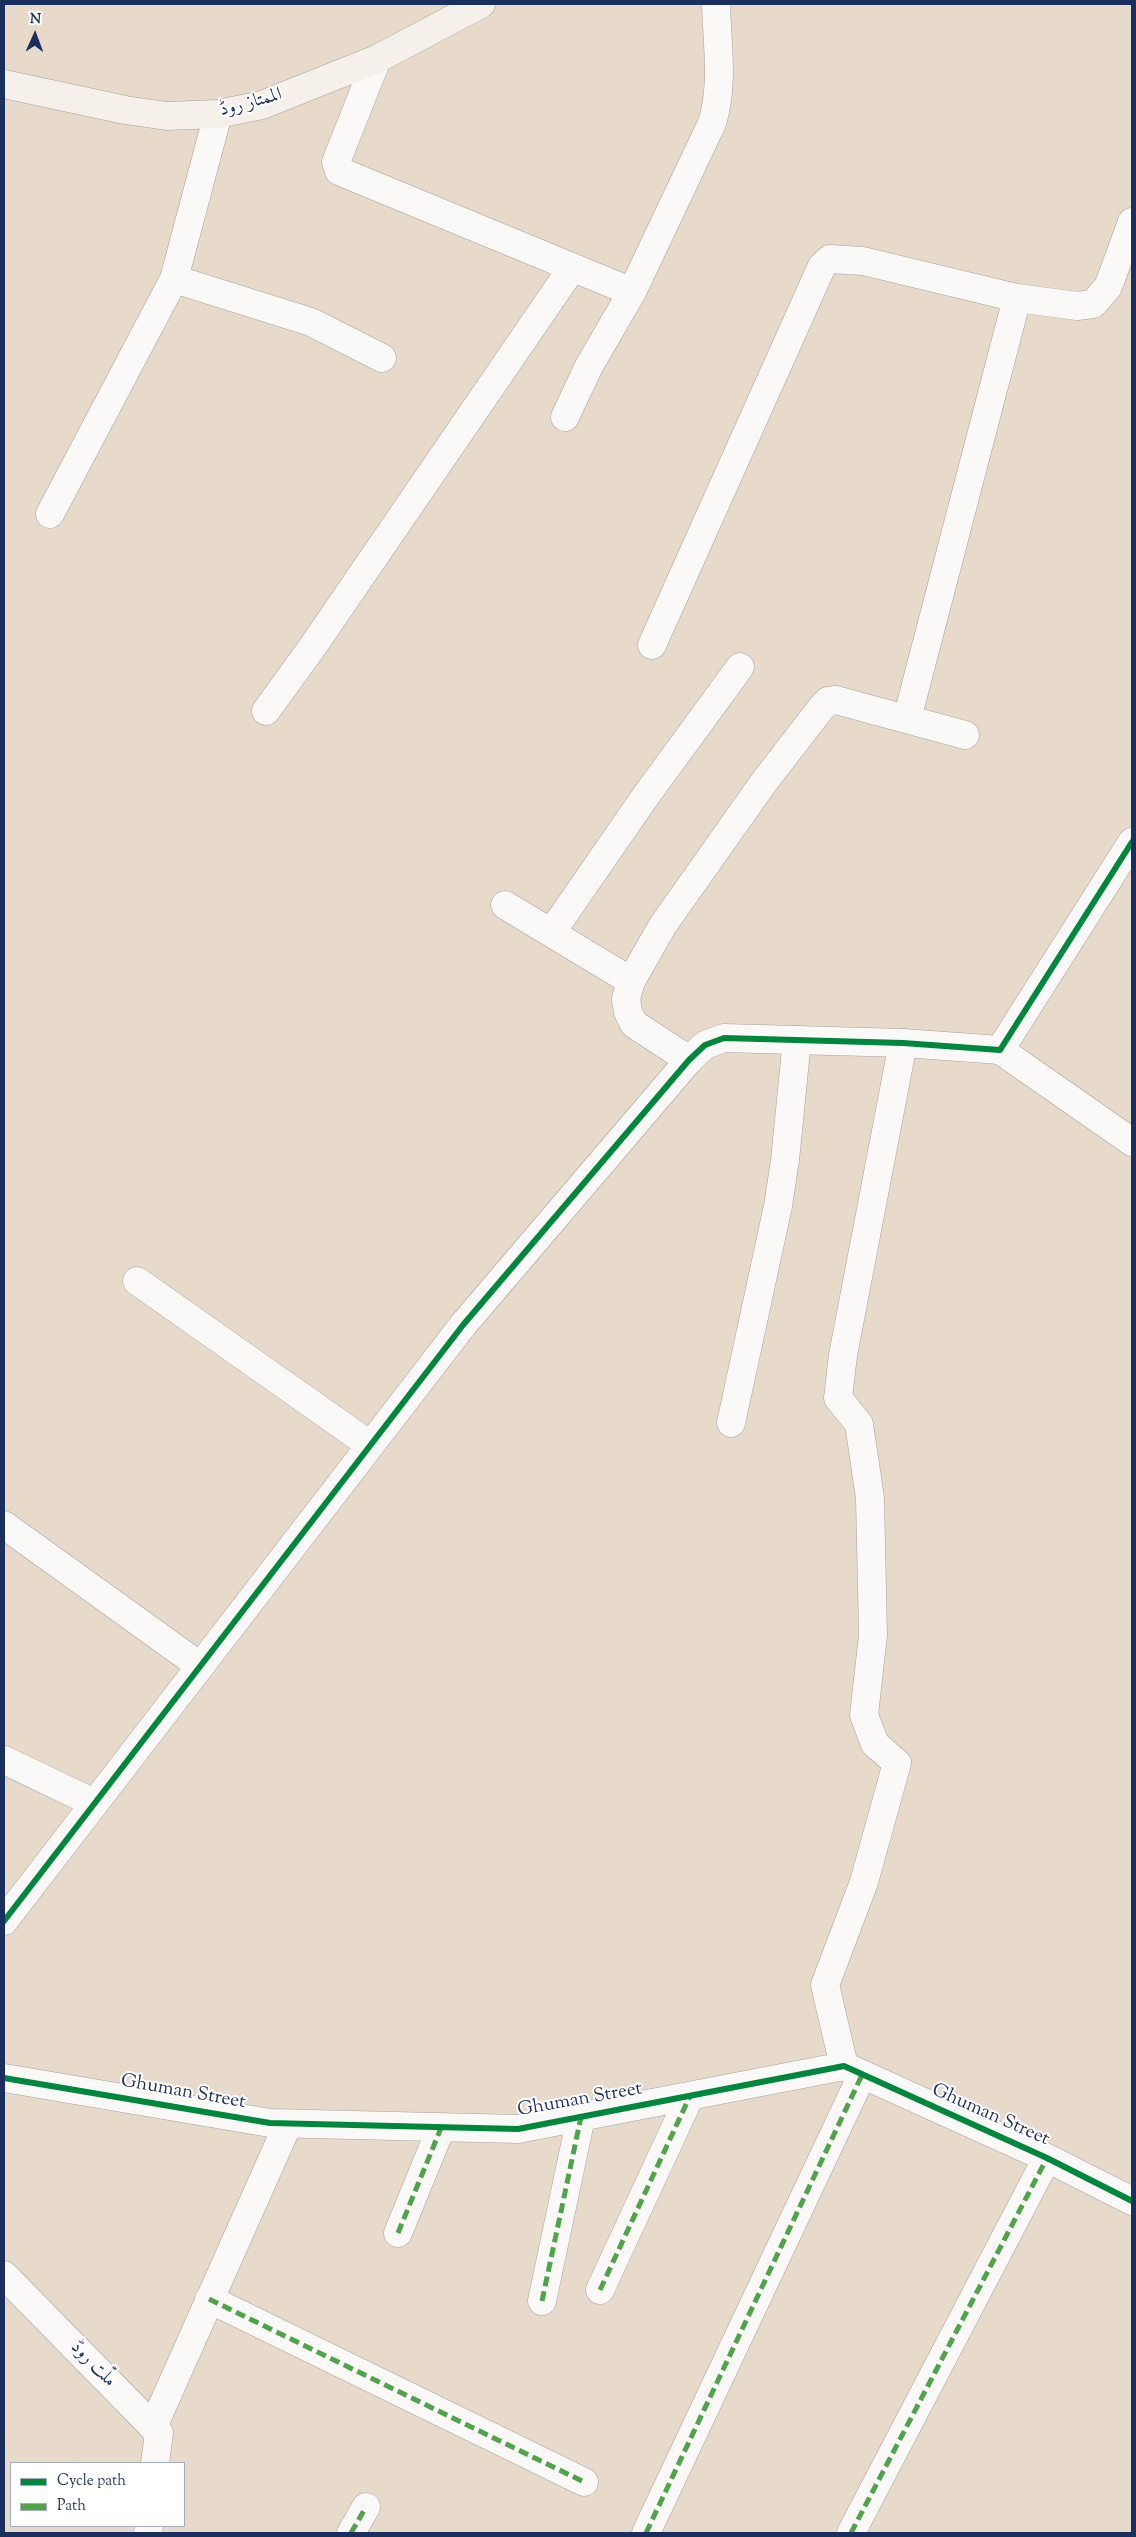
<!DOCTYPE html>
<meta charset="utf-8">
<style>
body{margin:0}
#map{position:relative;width:1136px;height:2537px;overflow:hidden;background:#e7dacb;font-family:"Sorts Mill Goudy",serif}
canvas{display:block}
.frame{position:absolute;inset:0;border:5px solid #1b2f5e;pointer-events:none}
.legend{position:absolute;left:10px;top:2462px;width:175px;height:65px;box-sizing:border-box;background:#fff;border:1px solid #a4acbf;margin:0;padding:6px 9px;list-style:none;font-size:15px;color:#1b2f5e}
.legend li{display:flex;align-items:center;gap:10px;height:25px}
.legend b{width:25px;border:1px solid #a4acbf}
.north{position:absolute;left:10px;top:10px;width:50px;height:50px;-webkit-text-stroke:4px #fff;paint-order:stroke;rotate:2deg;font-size:14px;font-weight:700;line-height:20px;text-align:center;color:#1b2f5e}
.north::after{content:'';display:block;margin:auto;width:18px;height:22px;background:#1b2f5e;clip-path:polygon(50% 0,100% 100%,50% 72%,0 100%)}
</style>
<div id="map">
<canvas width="1136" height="2537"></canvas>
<div class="frame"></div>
<ul class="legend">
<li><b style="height:6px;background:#00873e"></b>Cycle path</li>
<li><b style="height:6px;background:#4fa44a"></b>Path</li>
</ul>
<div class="north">N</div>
</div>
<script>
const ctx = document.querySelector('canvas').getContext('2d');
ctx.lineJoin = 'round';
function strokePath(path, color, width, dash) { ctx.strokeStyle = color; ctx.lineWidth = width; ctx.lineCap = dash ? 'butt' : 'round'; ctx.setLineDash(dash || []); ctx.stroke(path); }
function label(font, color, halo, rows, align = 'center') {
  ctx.font = font + ' "Sorts Mill Goudy",Amiri,serif'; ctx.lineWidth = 4; ctx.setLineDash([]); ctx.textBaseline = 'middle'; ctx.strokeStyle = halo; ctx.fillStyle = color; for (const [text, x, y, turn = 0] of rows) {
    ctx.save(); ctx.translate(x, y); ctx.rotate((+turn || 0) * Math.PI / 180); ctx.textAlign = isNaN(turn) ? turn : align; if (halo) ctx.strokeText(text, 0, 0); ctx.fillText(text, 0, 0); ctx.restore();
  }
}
const minor = new Path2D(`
 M377,59L336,162L339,171L632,292
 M174,279L311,322L382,358
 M565,417L589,366L632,292L712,123C724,85 717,43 716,4
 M50,514L174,279L218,114
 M652,645L822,266L830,259L863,261L1017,298L1077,306L1093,304L1108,287L1132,222
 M266,711L311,649L572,268
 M907,719L1017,298
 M505,905L631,981
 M551,933L645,797L740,667
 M1000,1050L1132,1142
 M689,1060L634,1024L628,1012L626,999L631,981L663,925L764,782L822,707L828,701L836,700L965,735
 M137,1281L370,1445
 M731,1423L778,1206L785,1160L797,1040
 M4,1525L200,1666
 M4,1760L94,1803
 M844,2066L825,1985L864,1882L897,1763L875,1744L864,1715L873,1635L870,1498L859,1424L838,1398L843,1355L903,1043
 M4,2078L270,2123L518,2129L844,2066L1047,2158L1132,2201
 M398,2233L441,2128
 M600,2290L690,2096
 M209,2299L584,2482
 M542,2301L581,2117
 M153,2427L288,2124
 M351,2533L366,2507
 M646,2533L862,2075
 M851,2533L1047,2158`);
const tertiary = new Path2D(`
 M4,1921L463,1325L689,1060L705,1045L724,1038L903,1043L1000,1050L1132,842
 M4,2275L159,2433L155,2463
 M148,2533L149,2526`);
const secondary = new Path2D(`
 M4,84L125,110L167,116L218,114L262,105L377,59L481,4`);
strokePath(minor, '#a5a09d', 29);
strokePath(tertiary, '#a5a09d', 29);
strokePath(secondary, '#a5a09d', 29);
strokePath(minor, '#fbf9f7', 28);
strokePath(tertiary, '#fbf9f7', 28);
strokePath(secondary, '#f5f0ea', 28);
strokePath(new Path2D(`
 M398,2233L441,2128
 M600,2290L690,2096
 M209,2299L584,2482
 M542,2301L581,2117
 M351,2533L366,2507
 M646,2533L862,2075
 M851,2533L1047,2158`), '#4fa44a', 5, [10, 5]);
strokePath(new Path2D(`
 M4,1921L463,1325L689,1060L705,1045L724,1038L903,1043L1000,1050L1132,842
 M4,2078L270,2123L518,2129L844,2066L1047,2158L1132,2201`), '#00873e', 6);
label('19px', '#1b2f5e', '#fff', [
 ["الممتاز روڈ",251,104,-15],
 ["Ghuman Street",183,2093,10],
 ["Ghuman Street",580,2101,-10],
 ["Ghuman Street",990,2116,24],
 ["ملّت روڈ",92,2365,46]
]);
</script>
